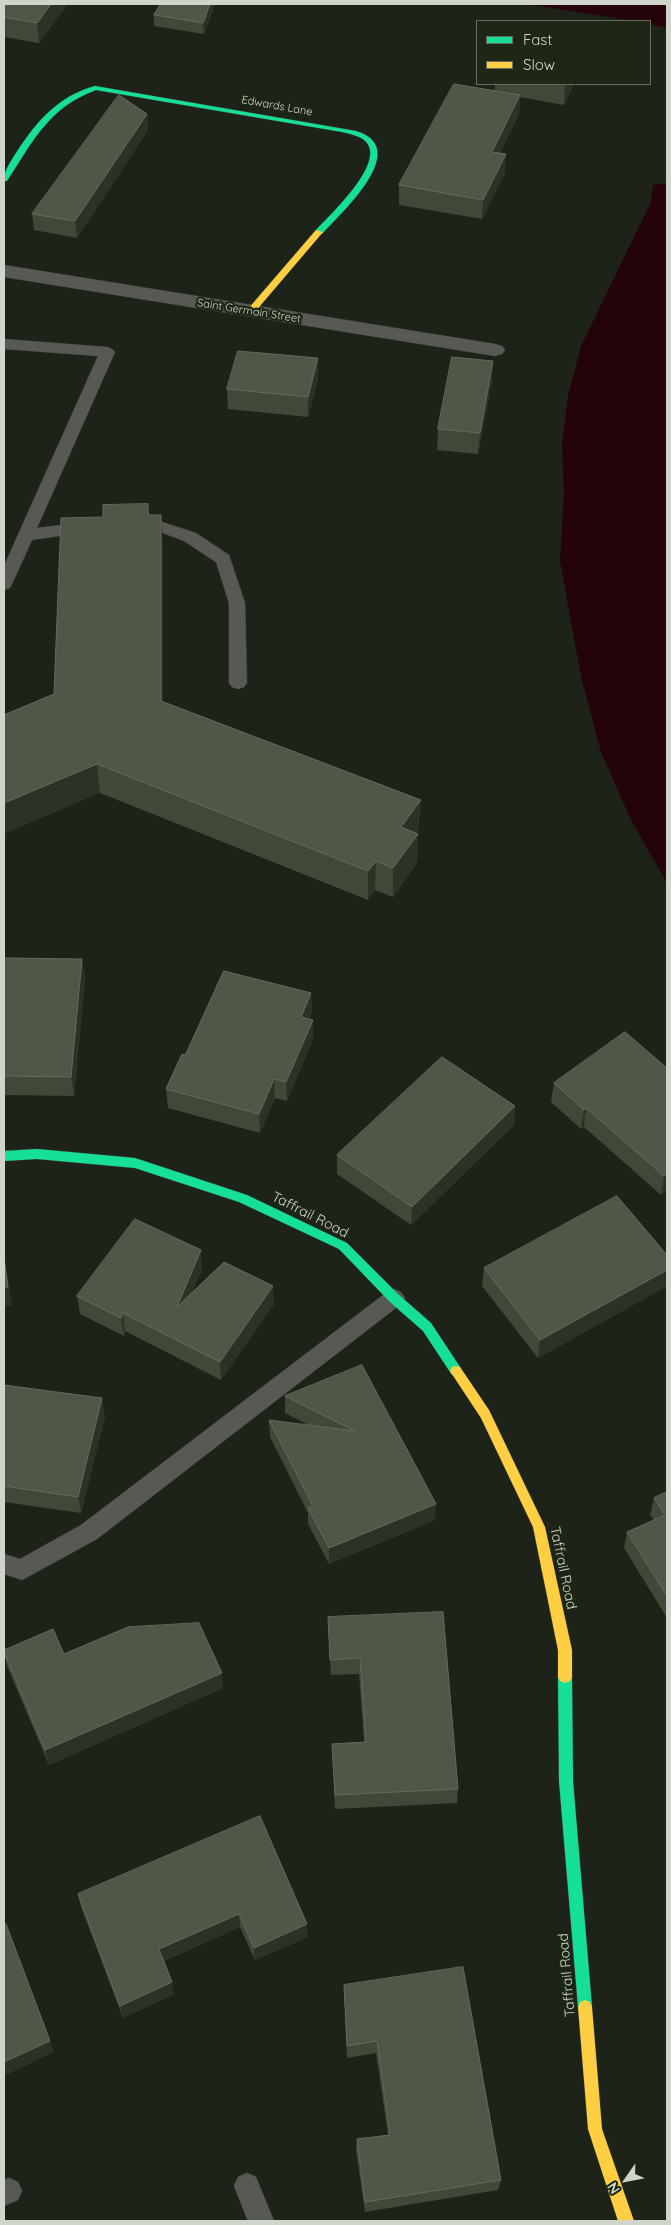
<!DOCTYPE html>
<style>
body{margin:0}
#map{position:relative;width:671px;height:2225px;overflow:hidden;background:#1e2319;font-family:Quicksand,sans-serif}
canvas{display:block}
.frame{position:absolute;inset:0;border:5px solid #cfd5ca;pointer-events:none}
.legend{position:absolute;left:476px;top:20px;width:175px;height:65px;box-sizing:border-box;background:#1e2715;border:1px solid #656d5d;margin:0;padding:6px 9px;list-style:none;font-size:15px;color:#cfd5ca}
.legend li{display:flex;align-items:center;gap:10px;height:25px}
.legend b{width:25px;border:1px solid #656d5d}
.north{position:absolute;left:601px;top:2155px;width:50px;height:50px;-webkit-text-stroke:4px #1e2715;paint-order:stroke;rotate:237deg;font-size:14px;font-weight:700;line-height:20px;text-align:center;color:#cfd5ca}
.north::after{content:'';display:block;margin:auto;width:18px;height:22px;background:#cfd5ca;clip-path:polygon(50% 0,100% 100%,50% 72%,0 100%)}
</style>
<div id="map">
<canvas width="671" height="2225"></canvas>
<div class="frame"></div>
<ul class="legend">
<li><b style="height:6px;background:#16e098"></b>Fast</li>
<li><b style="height:6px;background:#ffcf43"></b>Slow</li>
</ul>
<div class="north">N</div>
</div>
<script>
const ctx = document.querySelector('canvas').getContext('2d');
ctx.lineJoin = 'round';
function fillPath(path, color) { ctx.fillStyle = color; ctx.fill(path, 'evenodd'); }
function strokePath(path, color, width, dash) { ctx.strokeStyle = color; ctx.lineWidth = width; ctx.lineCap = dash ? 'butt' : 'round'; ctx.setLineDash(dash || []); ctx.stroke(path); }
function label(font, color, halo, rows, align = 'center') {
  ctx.font = font + ' Quicksand,sans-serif'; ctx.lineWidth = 4.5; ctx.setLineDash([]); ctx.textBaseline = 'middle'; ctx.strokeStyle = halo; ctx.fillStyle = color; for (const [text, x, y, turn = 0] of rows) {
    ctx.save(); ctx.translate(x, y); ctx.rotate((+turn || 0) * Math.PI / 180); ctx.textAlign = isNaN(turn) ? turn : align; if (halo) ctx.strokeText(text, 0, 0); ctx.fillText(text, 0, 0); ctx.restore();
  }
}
fillPath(new Path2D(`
 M525,4H667V28L650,24V21H635Z
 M667,183V883L631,820L601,752L581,677L560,561L564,494L562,444L568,396L581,346L651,202L653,185Z`), '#25030b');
const lane = new Path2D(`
 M4,339L107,347L112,349L115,352L37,528L86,522L92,523L94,527L92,531L86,532L32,540L12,584L10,588L4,590V566L98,356L4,349Z
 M135,520H156L196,533L229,555L245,603L247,683L244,687L238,689L232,687L229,683V603L216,562L184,541L155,530L129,529L127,525L129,521Z
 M394,1289L401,1292L405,1298L401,1304L97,1539L22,1580L4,1574V1554L20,1559L81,1525L387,1292Z
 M247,2173L256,2177L274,2221H248L234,2186L238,2177Z
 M9,2178L18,2182L22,2191L18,2200L4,2206V2180Z`);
const street = new Path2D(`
 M4,265L495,344L502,346L505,350L502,354L495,356L4,277Z`);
const fast = new Path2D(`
 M95,86L356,131C413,148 341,213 322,234H316V230C330,215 384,165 367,143C362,136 350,134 342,132L96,90C49,107 33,141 7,181H4C4,170 10,163 16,153C36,122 58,96 95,86Z
 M37,1149L135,1158L247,1195L347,1243L398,1294L431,1323L460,1367L462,1371L460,1375L456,1376L452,1375L423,1331L390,1302L339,1249L239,1202L135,1168L37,1159L4,1161V1151Z
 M565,1671L570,1673L572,1677L573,1781L592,2007L590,2012L585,2014L580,2012L578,2007L559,1781L558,1677L560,1673Z`);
const slow = new Path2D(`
 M316,230L323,232L254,313H248V309Z
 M456,1366L460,1367L489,1410L545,1527L572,1650V1677L570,1681L565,1683L560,1681L558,1677V1650L533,1527L481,1418L450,1371L452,1367Z
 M585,2000L590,2002L592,2007L602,2129L634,2221H618L588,2129L578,2007L580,2002Z`);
strokePath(lane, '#3c4038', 1);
strokePath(street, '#3c4038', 1);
strokePath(fast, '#3c4038', 1);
strokePath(slow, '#3c4038', 1);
fillPath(lane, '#575a54');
fillPath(street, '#575a54');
fillPath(fast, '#16e098');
fillPath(slow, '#ffcf43');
fillPath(new Path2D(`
 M4,4H67V5L39,43L4,37Z
 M161,4H215L204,34L154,26V15Z
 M495,84H574L564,105L520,97L519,114L500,153L505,173L482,219L399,205V185L495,90Z
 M147,114L148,130L77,238L34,230L32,214Z
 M318,379L308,417L228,409L227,389Z
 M492,381L478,454L437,450L438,429Z
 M148,504L149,515L163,545V702L419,829L416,833L418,834L417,863L393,897L375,890L368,900L100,793L54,694L103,517Z
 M4,958L82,959L85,979L74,1096L4,1095Z
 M311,993L312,1013L309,1019L313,1020V1039L287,1101L275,1098L260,1133L168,1108L166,1089L185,1055Z
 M667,1068V1190L661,1195L584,1127L581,1129L551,1102L554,1083Z
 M515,1106L514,1125L411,1225L337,1174V1155Z
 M667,1255V1286L538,1358L482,1286L484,1268Z
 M202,1269L192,1292L274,1304L221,1380L125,1331L124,1336L80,1314L77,1296Z
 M362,1365L435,1520L329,1564L308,1524V1513L270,1437L269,1420L310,1426L285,1413V1396Z
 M4,1385L105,1416L81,1513L4,1502Z
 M667,1492V1618L624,1548L627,1532L654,1520L650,1515L654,1498Z
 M328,1617L458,1789L457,1803L335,1809L332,1744L364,1742L359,1674L331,1675Z
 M4,1650L64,1654L223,1688L49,1765L7,1666L4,1653Z
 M260,1816L308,1937L255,1960L240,1927L164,1961L174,1994L123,2018L81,1907L78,1894Z
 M344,1985L501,2180L498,2190L365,2212L356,2150L357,2139L388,2135L376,2053L347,2058Z`), '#414837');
fillPath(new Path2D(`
 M51,4H67V5L39,43L37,23Z
 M210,4H215L204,34L203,23Z
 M566,84H574L564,105L565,85Z
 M520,95L519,114L491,171L492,152Z
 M147,114L148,130L77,238L75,221Z
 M506,154L505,173L482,219L483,200Z
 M318,358V379L308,417V397Z
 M493,361L492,381L478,454L480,433Z
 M161,515L163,545V730L161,701Z
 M97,764L100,793L4,834V803Z
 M421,800L419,829L400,856L401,827Z
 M418,834L417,863L393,897V868Z
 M376,861L375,890L368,900V871Z
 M82,959L85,979L74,1096L71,1077Z
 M311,993L312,1013L302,1036L301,1017Z
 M313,1020V1039L287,1101L286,1082Z
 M274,1079L275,1098L260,1133L259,1114Z
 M515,1106L514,1125L411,1225L412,1207Z
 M586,1108L584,1127L581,1129L584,1110Z
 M667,1174V1190L661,1195L664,1176Z
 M201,1250L202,1269L178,1325L177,1307Z
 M4,1255L12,1305L4,1307Z
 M667,1270V1286L538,1358L540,1340Z
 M273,1286L274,1304L221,1380L220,1362Z
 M123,1313L125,1331L124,1336L121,1318Z
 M102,1398L105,1416L81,1513L78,1497Z
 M436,1504L435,1520L329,1564V1548Z
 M222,1673L223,1688L49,1765L45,1750Z
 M239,1914L240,1927L161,1962L159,1949Z
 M307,1924L308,1937L255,1960L254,1948Z
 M172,1982L174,1994L123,2018L120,2006Z
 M50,2041L54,2052L4,2076V2062Z`), '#2c3324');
const building = new Path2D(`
 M4,4H51L37,23L4,17Z
 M161,4H210L203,23L154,15Z
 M454,84L520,95L492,152L506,154L483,200L399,185Z
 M119,95L147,114L75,221L32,214Z
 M238,351L318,358L308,397L227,389Z
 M452,357L493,361L480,433L438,429Z
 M148,504V515H161V701L421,800L401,827L418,834L393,868L376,861L368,871L97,764L4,803V715L54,694L61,518L103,517V505Z
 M4,958L82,959L71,1077L4,1076Z
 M224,971L311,993L301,1017L313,1020L286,1082L274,1079L259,1114L166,1089L182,1054L185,1055Z
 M625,1032L667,1068V1174L664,1176L586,1108L584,1110L554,1083Z
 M442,1057L515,1106L412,1207L337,1155Z
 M617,1196L667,1255V1270L540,1340L484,1268Z
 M135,1219L201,1250L177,1307L224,1262L273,1286L220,1362L123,1313L121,1318L77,1296Z
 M4,1259L8,1287L4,1288Z
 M362,1365L436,1504L329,1548L308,1508L313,1506L269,1420L355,1431L285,1396Z
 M4,1385L102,1398L78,1497L4,1486Z
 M667,1492V1596L627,1532L665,1515L654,1498Z
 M443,1612L458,1789L335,1795L332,1744L366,1742L360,1658L330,1660L328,1617Z
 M199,1623L222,1673L45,1750L4,1652V1650L53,1629L64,1654L128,1627Z
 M260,1816L307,1924L254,1948L239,1914L159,1949L172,1982L120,2006L78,1894Z
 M6,1924L50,2041L4,2062V1925Z
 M463,1967L501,2180L365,2202L357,2139L390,2135L377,2041L347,2046L344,1985Z`);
fillPath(building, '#505747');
strokePath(building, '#646b5b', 1);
label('11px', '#cfd5ca', '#1e2715', [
 ["Edwards Lane",277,106,10],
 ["Saint Germain Street",249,311,9]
]);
label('14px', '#cfd5ca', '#1e2715', [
 ["Taffrail Road",310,1215,27],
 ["Taffrail Road",563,1568,78],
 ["Taffrail Road",567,1975,-95]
]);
</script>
